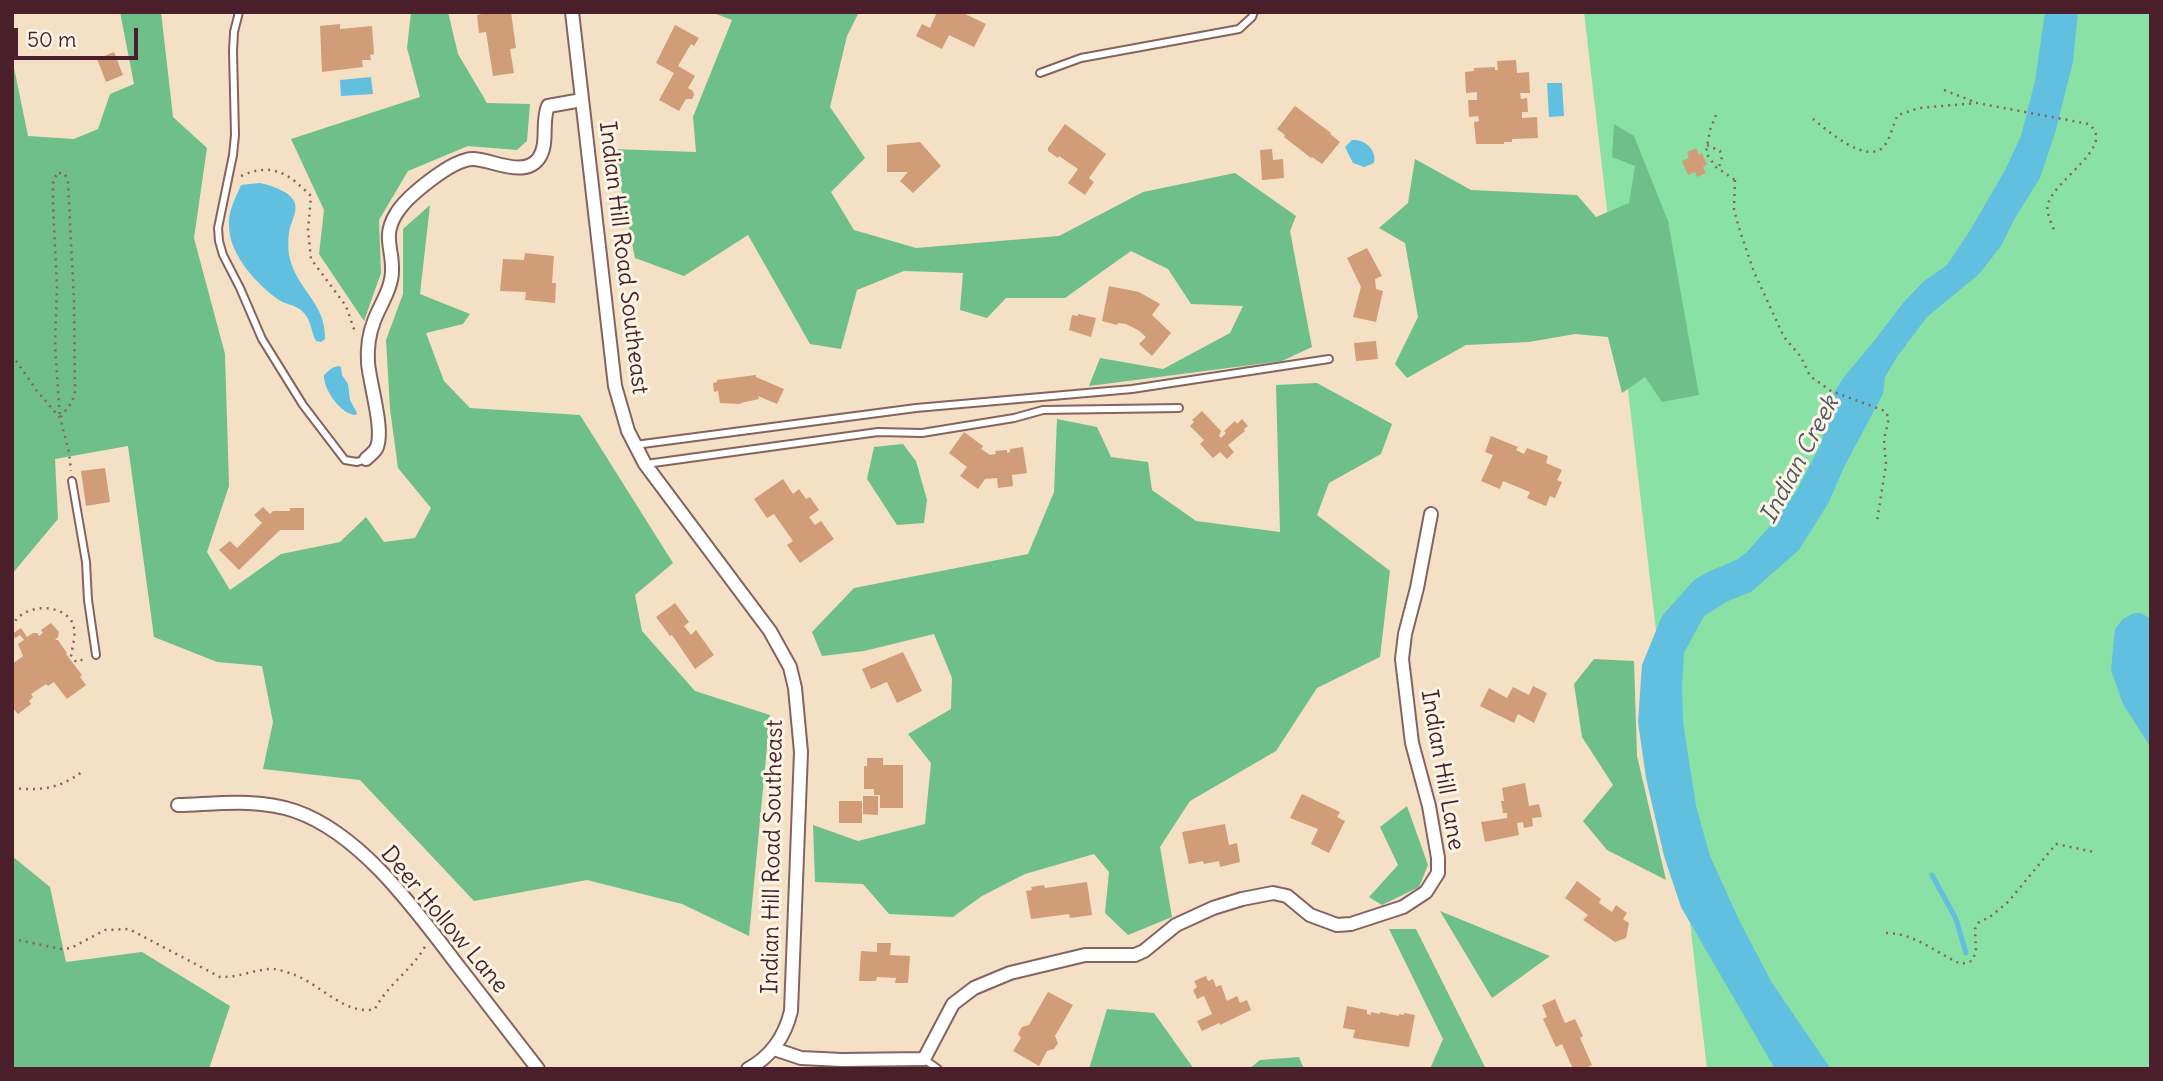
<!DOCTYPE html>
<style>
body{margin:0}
#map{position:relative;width:2163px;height:1081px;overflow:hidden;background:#f4e0c4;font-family:Delius,sans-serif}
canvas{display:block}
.frame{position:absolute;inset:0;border:14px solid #4a1f2b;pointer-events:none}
.scale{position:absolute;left:14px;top:28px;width:124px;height:32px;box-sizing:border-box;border:4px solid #4a1f2b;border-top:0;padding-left:9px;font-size:21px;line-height:24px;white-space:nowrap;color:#4a1f2b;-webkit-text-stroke:5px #fcf5e5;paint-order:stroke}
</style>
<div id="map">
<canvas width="2163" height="1081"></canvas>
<div class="frame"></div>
<div class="scale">50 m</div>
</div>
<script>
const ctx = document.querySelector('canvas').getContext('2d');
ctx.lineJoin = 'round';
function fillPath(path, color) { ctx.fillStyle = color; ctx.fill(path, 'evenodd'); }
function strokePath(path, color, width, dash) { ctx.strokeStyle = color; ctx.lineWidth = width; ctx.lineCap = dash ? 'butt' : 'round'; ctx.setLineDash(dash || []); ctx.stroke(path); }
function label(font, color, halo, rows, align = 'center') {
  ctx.font = font + ' Delius,sans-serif'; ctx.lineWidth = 6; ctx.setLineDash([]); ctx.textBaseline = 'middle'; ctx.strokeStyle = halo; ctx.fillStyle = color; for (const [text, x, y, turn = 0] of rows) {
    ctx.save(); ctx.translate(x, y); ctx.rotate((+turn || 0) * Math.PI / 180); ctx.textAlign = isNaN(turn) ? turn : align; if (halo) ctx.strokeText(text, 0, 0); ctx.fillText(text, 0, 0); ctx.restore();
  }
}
fillPath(new Path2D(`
 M1584,12H2151V1069H1707Z`), '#8ae1a5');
fillPath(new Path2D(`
 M120,12H161L173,117L207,148L194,238L225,354L229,486L207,552L230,590L281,554L340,542L366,517L384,542L415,538L431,508L398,468L390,409L386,340L403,294V229L430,205L420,294L470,314L463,324L426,333L444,381L470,408L580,415L673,563L635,595L642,631L695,691L770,715L749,936L682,904L587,880L474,901L360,780L263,769L273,722L262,666L217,662L154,637L128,446L55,459L58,519L12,574V58L28,136L74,139L98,129L110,94L134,84Z
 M411,12H448L458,54L487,103L530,104L527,141L517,150L468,146L408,171L379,220L381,273L364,321L319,254L324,210L291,139L420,97L407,48Z
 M711,12H859L847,36L830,107L865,158L831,192L854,230L916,248L1059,236L1143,192L1235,173L1296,216L1290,231L1312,347L1282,361L1089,386L1100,358L1163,369L1230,333L1243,306L1191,304L1168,269L1131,251L1065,298H1006L987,318L960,310L963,273L904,271L857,290L841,349L810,344L748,235L684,276L635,258L613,149L696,152L693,117L732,20Z
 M1614,124L1634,136L1668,221L1699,395L1662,402L1645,377L1622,393L1608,337L1575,334L1529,342L1466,345L1407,378L1395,364L1418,317L1405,243L1379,228L1408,203L1415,159L1471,190L1577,195L1596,217L1629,203L1635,166L1612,157Z
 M1317,383L1392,424L1381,454L1329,483L1317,515L1390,571L1380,657L1317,688L1276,751L1190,801L1160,847L1172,917L1128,935L1105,913L1109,872L1094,854L1025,874L982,896L953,917L889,914L863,884L815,882L813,825L858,841L925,824L931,763L908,734L951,709L952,678L934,634L864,651L822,656L812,632L854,588L1028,554L1054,492L1057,419L1097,427L1111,457L1148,462L1152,490L1196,521L1280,532L1276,385Z
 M903,444L916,461L927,500L924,523L897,525L867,479L874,447Z
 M1594,659L1634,661L1637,756L1666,880L1607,850L1583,821L1613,785L1582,737L1574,684Z
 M1407,806L1428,865L1419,887L1382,905L1369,897L1398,865L1380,827Z
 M12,856L50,887L66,962L142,952L230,1006L209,1069H12Z
 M1440,911L1550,956L1492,998Z
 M1389,929H1416L1486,1069H1430L1443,1039Z
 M1107,1009L1154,1013L1194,1069H1089Z
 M1299,1057L1304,1069H1249L1260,1060Z`), '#6fbf8a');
fillPath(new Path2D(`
 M2045,12H2078L2073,62L2055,133L2040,178L2015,218L2001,246L1979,274L1927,317L1897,357L1885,377L1883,394L1844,467L1829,502L1799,550L1751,592L1728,601L1704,616L1684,653L1682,687L1683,722L1696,806L1710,856L1739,920L1772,983L1831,1069H1775L1681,907L1664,856L1646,778L1638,722L1642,665L1662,616L1694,580L1708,572L1736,560L1746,553L1778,517L1797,490L1821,444L1828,417L1831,397L1844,377L1874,341L1903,303L1923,282L1947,265L1971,229L2005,170L2021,136L2035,81Z
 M371,77L373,94L341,96L340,80Z
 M1547,83H1562L1564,116L1549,117Z
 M1352,140C1365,139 1377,150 1374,163L1364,167L1353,163L1345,147Z
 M260,183C270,185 289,191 294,201C299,211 290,223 289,233C288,240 288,248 289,255C296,290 326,302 325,339L321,342L316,341C311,332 311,319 303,312C297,305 287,305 279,300C257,285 229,254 229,226C228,211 235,199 241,185Z
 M338,366L341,367L342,375L348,384L350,400L357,413L356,415C341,415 323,389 324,375L332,368Z
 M2134,613H2141L2151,619V748L2123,704L2111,670L2115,629L2123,619Z`), '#61c0df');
strokePath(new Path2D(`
 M1932,875L1956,919L1966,953`), '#61c0df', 5);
fillPath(new Path2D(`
 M482,12H511L516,48L510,49L514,73L493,76L486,32L479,33L477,15L482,14Z
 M937,12H961L986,24L974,47L949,35L942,49L916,36L922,24L930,28Z
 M340,24V29L372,26L374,54L370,55L371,60H362L363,67L322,72L320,26Z
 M675,25L699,38L694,46L691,44L678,66L695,76L688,88L693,91L694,95L692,99H686L679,111L659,100L674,73L656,63Z
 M114,52L123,75L106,82L97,59Z
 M1516,60L1517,73L1529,72L1530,93H1520L1521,99L1527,98L1528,112H1522V118L1537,117L1538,138L1512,139V142H1504V144H1476L1474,122L1479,121L1478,116L1469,117L1468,100H1477V92L1466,93L1465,72L1474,71V68L1495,67V70H1498L1497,61Z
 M1295,106L1331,133L1330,134L1340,142L1322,164L1312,157L1311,158L1284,137L1285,135L1277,129Z
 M1065,124L1106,154L1089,178L1094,182L1085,195L1068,183L1078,169L1059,156L1058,158L1048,151V148Z
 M920,142L941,166L913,193L900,181L908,172H887V145Z
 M1696,148L1699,155L1702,153L1707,165L1703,167L1706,173L1697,177L1695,172L1688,175L1682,161L1689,158L1687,152Z
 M1272,149L1273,160L1283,159L1284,178L1262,180L1260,150Z
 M1367,248L1382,276L1375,279L1376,289L1383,291L1376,322L1353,317L1361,287L1347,258Z
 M525,253L554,256L552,283H556L555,303L525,300L526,292L500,291L503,259L524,260Z
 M1109,286L1139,292L1160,304L1152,315L1171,333L1152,356L1139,344L1146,337L1138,330L1126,324L1118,323L1117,325L1102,321Z
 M1078,314L1096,318L1091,337L1069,330L1072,315L1078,316Z
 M1376,341L1378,359L1356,361L1354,343Z
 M756,375V377L784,389L777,404L758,396L759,399L741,403V404L720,403L718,391L714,392L713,383L717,382V380Z
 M1202,411L1221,431L1219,436L1221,438L1226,433L1224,431L1235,421L1237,424L1242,419L1248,426L1244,429L1245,431L1228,445L1234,452L1227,459L1220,452L1213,458L1200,444L1204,440L1190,426L1194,422L1192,420Z
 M964,432L983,446L981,449L990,455L996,454L995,451L1007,450V453L1010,452V449L1023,447L1027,473L1012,475L1013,486L998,488L997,478L985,479L978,489L960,476L967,467L949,453Z
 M1491,436L1518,447L1516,450L1524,454L1527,448L1548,456L1546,463L1562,470L1557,480L1562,482L1555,498L1550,496L1546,506L1527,498L1530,492L1503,481L1500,489L1481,481L1493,455L1485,452Z
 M105,468L110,502L86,506L81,471Z
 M783,479L793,494L799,489L806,499L810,497L819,510L809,517L815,525L821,521L834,539L800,563L787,545L793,541L774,514L767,518L754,499Z
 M263,507L270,514L273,511H290V508H304V530H280L239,570L219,550L230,541L237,548L262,523L254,515Z
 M675,603L689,622L684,626L691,635L696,630L714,655L695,669L672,635L670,636L656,617Z
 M51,623L59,632L58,637L55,640H58L67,653L66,654L82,675L80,677L86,685L67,699L54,682L48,686L46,684L31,694L33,697L29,701L31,704L18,714L12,707V664L23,656L18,644L24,640L20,635L15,638L12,634L21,628L27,637L33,633H37L39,636L43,633L41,630Z
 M903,652L922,691L897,703L887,682L871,689L862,669Z
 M1533,686L1547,693L1534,723L1518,714L1514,723L1480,706L1489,688L1507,698L1513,687L1529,695Z
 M867,758H883V765H903V808H880V795H874V789H864V766H867Z
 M1525,783L1529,806L1539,804L1542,817L1532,818L1533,826L1524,828L1523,822L1517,823L1519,835L1485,842L1481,822L1507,818V813H1503L1501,801H1504L1502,788Z
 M1302,794L1340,812L1337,817L1345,821L1329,853L1311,844L1318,829L1290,818Z
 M863,796H878V815L863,814Z
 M839,801H862V823H839Z
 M1225,824L1229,845L1237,843L1240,862L1220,867L1219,861L1204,864L1203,861L1189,864L1182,832Z
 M1577,881L1601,899L1599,903L1612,912L1616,905L1627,913L1623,919L1629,923L1626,938L1615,942L1583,920L1588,915L1565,898Z
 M1087,882L1092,915L1070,918L1069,914L1031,919L1026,891L1032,890L1031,887L1044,885L1045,888Z
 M877,943H891L890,955L910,956L908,983H895L896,978L877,977L876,981H859L861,951L877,952Z
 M1206,976L1208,981L1213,979L1216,987L1221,985L1227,1001L1237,996L1240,1003L1247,1000L1251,1010L1220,1025L1219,1023L1202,1031L1197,1021L1212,1014L1204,996L1197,999L1193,990L1197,987L1194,981Z
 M1048,992L1073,1005L1055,1036L1058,1043L1054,1049L1047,1051L1039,1066L1013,1051L1021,1038L1018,1034L1022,1027L1029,1025Z
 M1555,999L1565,1023L1575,1019L1583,1036L1580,1038L1592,1065L1583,1069H1573L1562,1044L1556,1047L1543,1019L1547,1017L1542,1005Z
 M1347,1006L1367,1010V1014L1371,1015V1012L1380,1014V1012L1399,1016V1014L1404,1015V1013L1415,1015L1409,1047L1353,1038L1355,1030L1343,1028Z`), '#d19d78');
const service = new Path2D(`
 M239,12L234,32L233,51L235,135L233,155L218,228L219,241L223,255L240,288L262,339L303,405L345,460L357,462L366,459
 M1040,73L1081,58L1239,29L1252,17L1254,12
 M635,445L916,408L1132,389L1329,359
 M646,464L878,432L922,433L1014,418L1043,410L1179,408
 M72,481L86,562L88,600L96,655
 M924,1059L938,1069`);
const minor = new Path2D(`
 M572,12L615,386L628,431L645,464L770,631L790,667L795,688L801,752L791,1011C785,1036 772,1056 748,1069
 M366,459C370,455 375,452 377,447C384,429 370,385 368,363C367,348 369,334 374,321C380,305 392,288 392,271C393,248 382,237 396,214C406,197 452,159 473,159C491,159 524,179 539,158C549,143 541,123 548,106L582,100
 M178,805C217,804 257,798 295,811C362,834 417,912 459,967C485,1001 512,1035 538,1069
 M774,1049L801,1058L842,1060L924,1059L953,1004L974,988L1010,973L1085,955H1135L1144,951L1176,925L1213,908L1242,899L1273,893L1287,896L1310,915L1337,925L1351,924L1403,907L1426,892L1438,873V858L1429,806L1412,743L1402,659L1405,634L1417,588L1431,514`);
strokePath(service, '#866361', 10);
strokePath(minor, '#866361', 16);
strokePath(new Path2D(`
 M1944,90L1977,103
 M1716,115L1710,130L1706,153L1716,167L1738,182
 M1813,119C1827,130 1868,167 1885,145C1891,137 1893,124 1898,115L1919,108L1977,103L2089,124C2093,128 2097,133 2096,139C2094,158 2057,182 2049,201C2044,211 2052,223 2055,233
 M1707,145L1720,151L1722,157L1719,167
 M59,173L65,174L68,183L74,301L75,392L72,402L60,418L55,345L57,287L53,206V183L55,177Z
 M241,176C272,162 288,173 311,196L308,230L311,259L346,306L355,332
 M1735,180L1734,210L1740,231L1754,272L1784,337L1801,357L1810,376L1831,391L1885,411L1889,418L1884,439L1886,465L1877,521
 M12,355L37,391L60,418L69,452L71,471
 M12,627C20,604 61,602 72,622C77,631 73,645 71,655L76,662L87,658
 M12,788C41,791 58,789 82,772
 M1886,933C1915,933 1936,953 1961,964L1972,961L1976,952L1975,929L1978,923L1991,916L2008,902L2056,844L2094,852
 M12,941L18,940L61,949L71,948L105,930L129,929L220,977C239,978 258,968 274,969C281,970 289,973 295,975C321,985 346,1016 375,1009C388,984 413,969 426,945`), '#866361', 2.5, [2, 5]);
strokePath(service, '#fff', 6);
strokePath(minor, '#fff', 12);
label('23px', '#4a1f2b', '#fcf5e5', [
 ["Indian Hill Road Southeast",623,258,83],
 ["Indian Hill Lane",1442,770,80],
 ["Indian Hill Road Southeast",773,857,-89],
 ["Deer Hollow Lane",444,920,50]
]);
label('italic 24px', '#52576a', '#fcf5e5', [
 ["Indian Creek",1800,460,-62]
]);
</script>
